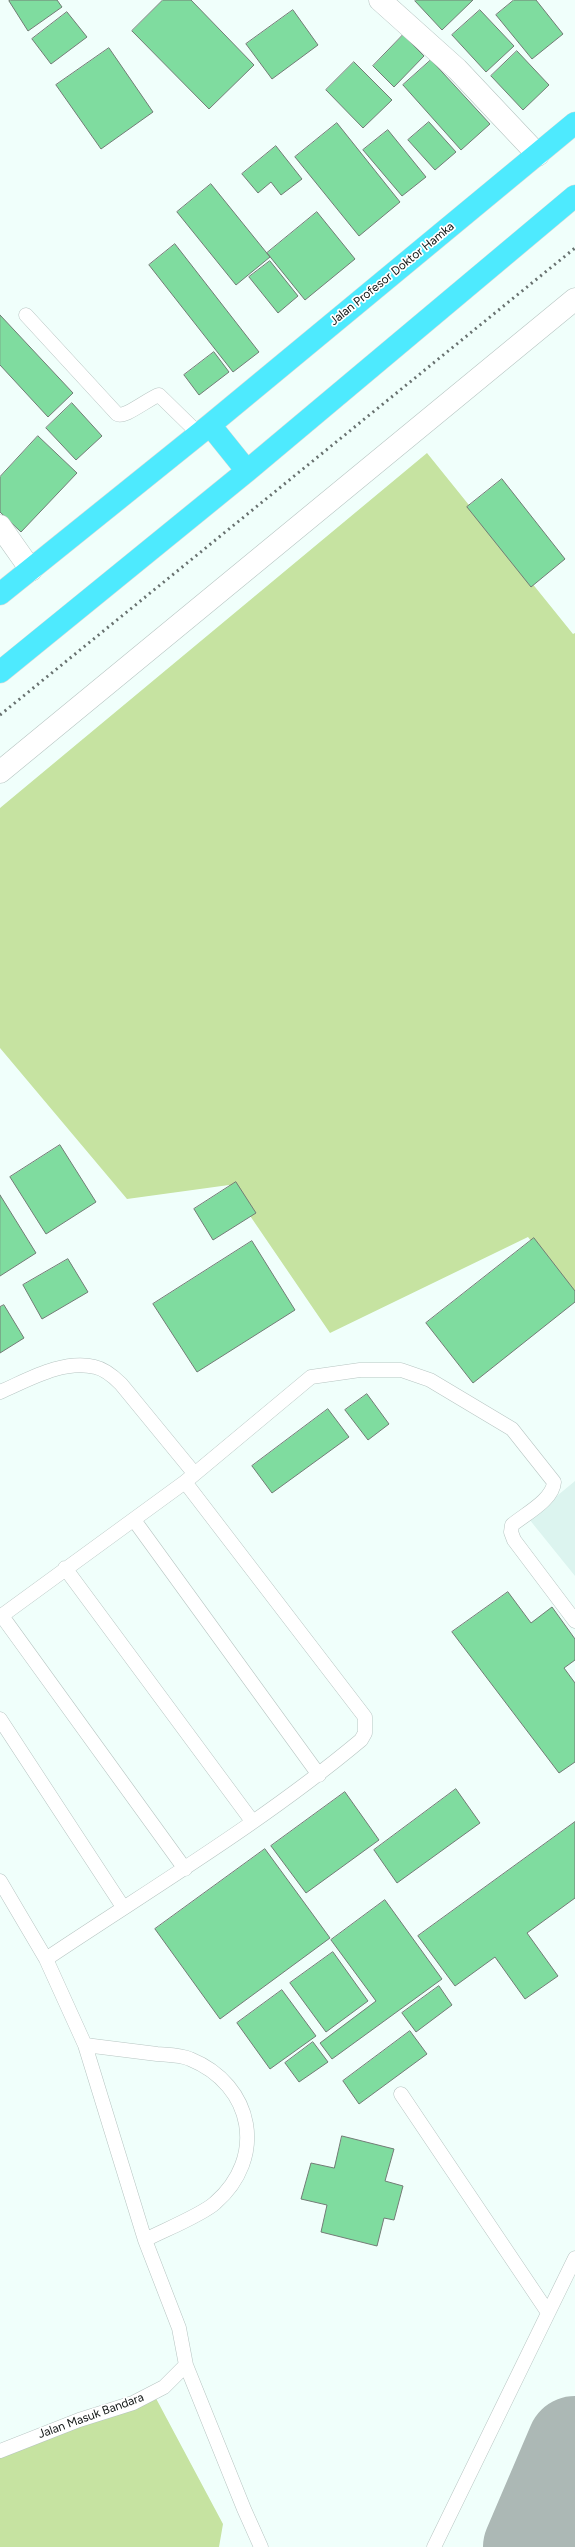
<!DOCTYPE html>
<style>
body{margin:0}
canvas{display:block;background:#f0fffb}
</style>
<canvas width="575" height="2547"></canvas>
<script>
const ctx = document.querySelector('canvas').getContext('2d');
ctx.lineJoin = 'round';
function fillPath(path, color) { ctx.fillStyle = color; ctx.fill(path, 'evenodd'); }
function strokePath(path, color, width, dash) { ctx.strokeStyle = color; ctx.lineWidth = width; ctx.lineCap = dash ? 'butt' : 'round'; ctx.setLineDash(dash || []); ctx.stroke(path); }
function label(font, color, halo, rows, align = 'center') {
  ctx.font = font + ' Figtree,sans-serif'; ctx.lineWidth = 3.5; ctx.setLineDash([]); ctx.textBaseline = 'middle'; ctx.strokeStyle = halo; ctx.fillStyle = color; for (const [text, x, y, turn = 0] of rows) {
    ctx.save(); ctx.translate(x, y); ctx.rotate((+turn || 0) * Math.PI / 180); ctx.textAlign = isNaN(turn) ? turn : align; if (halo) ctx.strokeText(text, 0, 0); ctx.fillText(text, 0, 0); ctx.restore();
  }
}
fillPath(new Path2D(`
 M575,1481V1576L529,1519Z`), '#dcf4ef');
fillPath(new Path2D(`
 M427,453L573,634L575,633V1298L528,1237L330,1333L229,1185L127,1199L0,1048V808Z
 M151,2389L223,2524L219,2547H0V2451Z`), '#c6e3a1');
strokePath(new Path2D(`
 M531,2547L575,2444`), '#acb8b5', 96);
const building = new Path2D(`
 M11,0H57L62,7L28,31L9,1Z
 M163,0H191L254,65L209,109L132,31Z
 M416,0H473L442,30L415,1Z
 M514,0H536L563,34L532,59L496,15Z
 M293,10L318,45L272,79L246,44Z
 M480,10L514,46L486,72L452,35Z
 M67,12L87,37L51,64L32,39Z
 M403,35L424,56L394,87L373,66Z
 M109,48L153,112L101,149L56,85Z
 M517,51L549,85L523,110L491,76Z
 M431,60L490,124L461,150L403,85Z
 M354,62L392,100L363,128L326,90Z
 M429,122L456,152L435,170L408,140Z
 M337,123L400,202L359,236L295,157Z
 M388,130L426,177L402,196L363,150Z
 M276,146L302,179L281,195L271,182L258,193L242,174Z
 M211,184L270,257L236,285L177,212Z
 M317,212L355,259L305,300L267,253Z
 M175,244L259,352L233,372L149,265Z
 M270,261L298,296L278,313L249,277Z
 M0,315L73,393L48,417L0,365Z
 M214,352L229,372L199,395L184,375Z
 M72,403L102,436L76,460L46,428Z
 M38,436L77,473L21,532L0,512V477Z
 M502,479L565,559L531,587L467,507Z
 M60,1145L96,1202L46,1234L10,1177Z
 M236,1182L256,1213L213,1240L194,1209Z
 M0,1195L36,1253L0,1276Z
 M534,1238L575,1291V1302L473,1383L426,1323Z
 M252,1241L295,1310L197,1372L153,1304Z
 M68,1259L88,1292L42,1319L23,1285Z
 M4,1305L24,1338L0,1353V1307Z
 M367,1394L389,1424L368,1440L345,1410Z
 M328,1409L349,1437L272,1493L252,1466Z
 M508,1592L531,1623L552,1607L575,1639V1660L564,1668L575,1683V1762L559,1773L452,1632Z
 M456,1789L480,1823L397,1883L374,1850Z
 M345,1792L379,1840L306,1893L271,1846Z
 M575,1822V1898L527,1933L558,1976L525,1999L495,1957L455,1986L418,1936Z
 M265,1849L330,1938L220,2019L155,1929Z
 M385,1900L442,1979L332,2059L320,2043L376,2001L331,1940Z
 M333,1952L368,2001L326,2032L290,1983Z
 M439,1986L452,2005L416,2032L402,2013Z
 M282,1990L316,2036L270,2069L237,2023Z
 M410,2031L427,2054L359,2104L343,2081Z
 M313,2042L328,2062L299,2082L285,2063Z
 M342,2136L394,2149L385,2181L403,2186L394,2220L384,2218L377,2246L321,2232L327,2205L301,2199L311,2163L334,2168Z`);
fillPath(building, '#7fdc9f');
strokePath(building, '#727c75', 1);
const lane = new Path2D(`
 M26,315L117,414C124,419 149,398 159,395L199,434
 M0,1392C28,1380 63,1359 95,1367C105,1369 114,1377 121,1384L194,1473
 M134,1520L319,1775
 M65,1568L252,1821
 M2,1616L185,1869
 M0,1617L185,1482L311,1377L360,1370H401L430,1380L512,1429L554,1482C553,1500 525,1514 512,1525L511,1532L514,1540L575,1621
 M0,1719L123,1907
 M0,1881L46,1959L85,2045L145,2240C162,2231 202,2215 215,2203C267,2158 254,2085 190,2059C181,2055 168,2055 157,2054C133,2051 109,2048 85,2045
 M46,1959C152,1888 263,1822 361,1740L365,1733V1717L185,1482
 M401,2094L547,2311
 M145,2240L179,2328L186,2365L244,2509L261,2547
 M0,2451L79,2420L133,2403L164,2387L186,2365
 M434,2547L575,2258`);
const street = new Path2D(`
 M380,0L457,69L538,155
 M0,526L31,570
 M0,772L575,299`);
const highway = new Path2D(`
 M210,425L247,471
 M0,594L210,425L575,123
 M0,672L247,471L575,196`);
strokePath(lane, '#b7c5c2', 15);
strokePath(street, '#b7c5c2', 23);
strokePath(highway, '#d9dad9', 23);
strokePath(lane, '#fff', 14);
strokePath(street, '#fff', 22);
strokePath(highway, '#4eeafe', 22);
strokePath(new Path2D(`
 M0,715L575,248`), '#68716f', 3, [2, 4]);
label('12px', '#101514', '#fff', [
 ["Jalan Profesor Doktor Hamka",392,274,-39],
 ["Jalan Masuk Bandara",91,2416,-20]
]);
</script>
